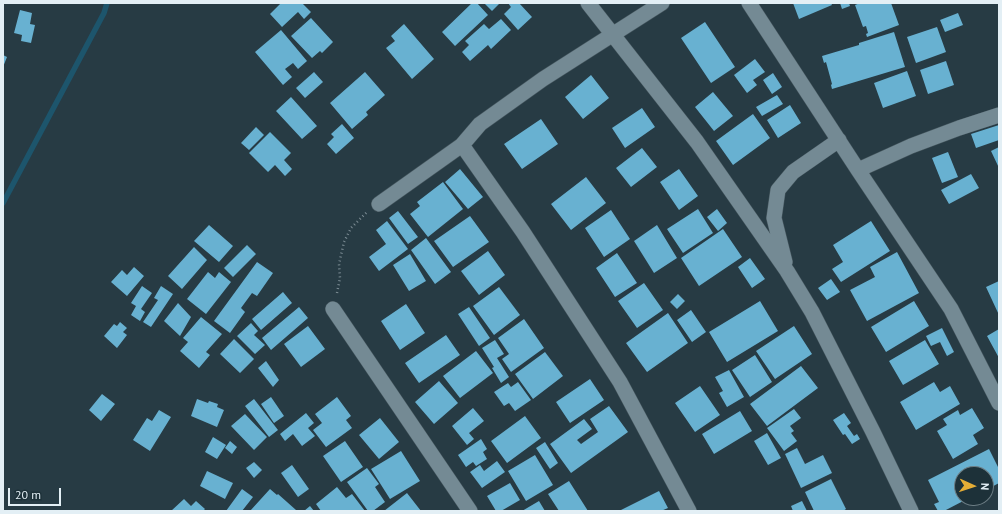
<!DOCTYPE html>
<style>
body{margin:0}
#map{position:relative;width:1002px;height:514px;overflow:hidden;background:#273b44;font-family:"PT Sans",sans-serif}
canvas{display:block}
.frame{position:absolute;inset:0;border:4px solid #e3eff5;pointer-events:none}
.north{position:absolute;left:954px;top:466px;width:40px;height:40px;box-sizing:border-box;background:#1d3139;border:1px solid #6c7d84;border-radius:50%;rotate:93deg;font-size:11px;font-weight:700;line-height:16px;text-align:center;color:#e3eff5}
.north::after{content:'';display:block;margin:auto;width:14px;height:18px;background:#e5ad36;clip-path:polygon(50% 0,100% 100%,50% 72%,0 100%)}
.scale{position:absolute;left:8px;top:488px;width:53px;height:18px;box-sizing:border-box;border:2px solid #e3eff5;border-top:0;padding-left:5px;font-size:12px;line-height:14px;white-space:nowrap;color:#e3eff5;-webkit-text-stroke:3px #1d3139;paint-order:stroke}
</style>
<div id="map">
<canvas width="1002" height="514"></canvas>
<div class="frame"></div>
<div class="north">N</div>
<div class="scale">20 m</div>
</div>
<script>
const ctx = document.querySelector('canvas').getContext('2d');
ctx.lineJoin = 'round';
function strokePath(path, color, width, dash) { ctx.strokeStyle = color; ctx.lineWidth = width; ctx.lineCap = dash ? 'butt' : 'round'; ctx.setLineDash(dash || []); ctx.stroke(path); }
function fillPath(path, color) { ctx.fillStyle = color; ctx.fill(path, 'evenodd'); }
strokePath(new Path2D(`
 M3,203L104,13L107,3`), '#1d556c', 5.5);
fillPath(new Path2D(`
 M281,3H302L311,12L304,19L298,12L282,27L270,14Z
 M472,3H477L488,15L455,46L442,32Z
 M484,3H500L492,11Z
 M508,3H519L532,17L518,30L504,14L511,7Z
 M793,3H831L832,5L799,19Z
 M840,3H849L850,6L842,9Z
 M860,3H891L899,25L867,37L866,34L868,33L866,26L863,27L855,5Z
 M20,10L32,13L30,24L35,25L31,43L21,41L22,35L14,33Z
 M958,13L963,25L945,32L940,20Z
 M311,18L333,42L322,53L320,51L312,58L291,36Z
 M501,19L511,30L491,49L488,45L470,61L462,52L469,45L465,41L484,24L489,29Z
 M705,22L735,67L711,83L681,38Z
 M404,24L434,59L412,79L386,48L395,41L391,36Z
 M937,27L946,52L916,63L907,37Z
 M281,30L307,61L298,69L293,63L285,69L292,77L283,85L255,52Z
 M894,32L905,67L832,89L831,85L832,84L826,62L824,63L822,56L859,45V43Z
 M3,55L7,57L3,67Z
 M755,59L765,72L753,80L757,85L747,93L734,75Z
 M946,61L954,85L928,94L920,70Z
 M907,71L916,96L883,108L874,83Z
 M314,72L323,82L305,98L296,88Z
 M365,72L385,95L366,112L368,115L352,129L330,103Z
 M773,73L782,87L772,94L763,80Z
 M591,75L609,98L583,119L565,97Z
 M713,92L733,116L714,131L695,107Z
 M777,95L783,104L762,116L756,107Z
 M291,97L317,126L302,139L276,111Z
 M790,105L801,123L778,138L767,120Z
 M642,108L655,127L625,148L612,128Z
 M753,114L770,138L733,165L716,141Z
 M541,119L558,144L522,169L504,144Z
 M342,124L354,138L336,154L327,144L334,137L331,134Z
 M999,125V140L976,148L971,134Z
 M256,127L264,135L249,150L241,143Z
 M270,132L291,153L284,160L292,169L285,176L275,165L268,172L249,153Z
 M999,147V168L991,151Z
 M642,148L657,167L631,187L616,168Z
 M948,152L958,177L942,183L932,158Z
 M460,169L483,197L468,209L445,182Z
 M679,169L698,196L679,210L660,182Z
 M971,174L979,188L949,204L941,190Z
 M586,177L606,203L571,230L551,204Z
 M443,182L463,209L428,237L410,214L420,206L417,202Z
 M698,209L713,233L683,253L667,229Z
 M717,209L727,223L718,231L707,217Z
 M611,210L630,239L604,257L585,228Z
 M398,211L418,237L408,244L389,218Z
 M470,216L489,242L453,267L434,241Z
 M387,221L408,249L379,271L369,257L386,244L376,230Z
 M871,221L890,251L841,282L832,269L843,262L833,245Z
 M209,225L233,246L219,262L194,241Z
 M657,225L677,258L654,273L634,241Z
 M723,229L742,257L699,286L681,258Z
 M426,238L451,272L435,284L411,250Z
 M247,245L256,254L233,277L224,268Z
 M194,247L207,260L182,289L168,276Z
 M488,251L505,275L479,295L461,271Z
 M897,252L919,293L867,321L850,290L875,277L870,267Z
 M617,253L637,283L615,297L596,268Z
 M410,254L426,281L409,291L393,265Z
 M750,258L765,279L752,288L738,267Z
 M257,262L273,273L257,296L252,293L241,308L245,312L230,333L214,321Z
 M134,267L144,276L127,296L111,282L122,270L127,275Z
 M208,272L215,278L219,272L231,282L206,314L187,299Z
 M831,279L840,292L827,300L818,288Z
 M999,281V315L986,287Z
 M644,283L663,310L637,328L618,301Z
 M142,286L152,293L141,309L145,312L140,321L131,315L136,306L131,303Z
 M161,286L173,294L151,327L143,322L158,300L154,298Z
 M499,287L520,315L494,335L473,306Z
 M283,292L292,303L261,330L252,319Z
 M678,294L685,301L677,309L670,302Z
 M760,301L778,331L727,362L709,332Z
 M914,301L929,326L886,352L871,327Z
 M178,303L191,317L180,336L164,321Z
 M406,304L425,333L400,350L381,321Z
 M299,307L308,318L271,350L262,338Z
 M469,307L490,338L479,346L458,314Z
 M691,310L706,332L692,342L677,320Z
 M668,313L688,343L647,372L626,343Z
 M201,317L222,334L206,352L210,355L199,368L180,351L188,342L183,338Z
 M524,319L544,348L511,372L502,359L509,354L498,338Z
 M120,322L127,328L123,332L127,335L117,348L104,336L114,324L117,326Z
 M251,323L258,331L254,335L265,345L255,354L237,336Z
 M308,326L325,349L301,367L284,344Z
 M794,326L812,354L775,379L756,351Z
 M942,328L954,352L947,356L940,342L931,346L926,336Z
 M999,329V358L987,336Z
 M446,335L460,355L419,383L405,363Z
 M234,339L254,359L240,373L220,354Z
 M495,340L504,354L497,358L509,377L501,383L492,368L494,367L482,348Z
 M925,340L939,364L903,385L889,361Z
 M476,351L493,373L460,398L443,376Z
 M545,352L563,376L533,399L515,374Z
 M755,355L772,382L750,397L732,370Z
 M266,361L279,380L273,387L258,368Z
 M801,366L818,388L767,426L750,404Z
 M729,370L744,397L727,407L719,393L723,391L715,377Z
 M590,379L604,400L570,423L556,402Z
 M439,381L458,403L434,424L415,402Z
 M518,382L531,400L515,411L509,403L504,406L494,392L508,383L511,387Z
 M934,382L940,392L950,386L960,404L916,430L900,402Z
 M700,386L720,415L695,432L675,403Z
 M102,394L115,404L101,421L89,410Z
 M271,397L284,416L274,423L261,404Z
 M337,397L351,416L346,420L352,428L326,447L313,430L322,423L315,414Z
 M197,399L208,403L209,401L218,404L217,407L224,410L217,427L191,416Z
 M254,399L278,430L269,437L245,406Z
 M609,406L628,432L571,473L550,444L584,419L592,429L577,440L581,444L598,432L590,419Z
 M473,408L484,421L469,433L474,439L467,445L452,426Z
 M972,408L984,428L973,435L978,444L953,459L937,431L947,425L943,419L958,410L960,415Z
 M794,409L801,418L790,426L794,431L791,433L797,441L784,451L767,428Z
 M159,410L171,417L150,451L133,440L147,418L152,421Z
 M740,411L752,431L714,454L702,434Z
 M306,413L314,423L308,428L315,436L302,446L293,434L285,441L280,434Z
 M844,413L851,423L847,426L854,436L857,434L860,439L852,444L845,434L843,435L833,420Z
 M245,414L267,437L254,450L231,426Z
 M525,416L541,438L507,463L491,441Z
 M380,418L399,442L379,459L359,435Z
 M767,433L781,458L768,465L754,441Z
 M213,437L226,445L217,459L205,452Z
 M481,439L487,449L483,452L487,459L476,466L473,462L466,467L458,455Z
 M230,441L237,447L232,454L225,448Z
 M345,441L363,467L341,482L323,456Z
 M545,442L558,463L550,469L536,448Z
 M797,448L805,464L823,455L832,473L801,488L785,454Z
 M989,449L999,469V483L986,490V474H962V498H969L944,511H938L934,504L939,502L928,480Z
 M401,451L420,481L390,499L371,469Z
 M535,455L553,485L526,501L508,471Z
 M497,461L505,472L482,488L470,472L480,465L484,471Z
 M254,462L262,470L254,478L246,468Z
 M292,465L309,489L298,497L281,473Z
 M367,468L379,484L375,487L385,502L373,511H368L347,482Z
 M207,471L233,483L225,499L200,486Z
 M831,479L846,509L843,511H814L805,492Z
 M569,481L588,511H559L548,494Z
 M510,483L520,500L501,511H496L487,496Z
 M337,487L346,498L352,494L365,511H321L316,504Z
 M242,489L253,497L242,511H226Z
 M270,489L277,495L278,494L296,510L295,511H250Z
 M659,491L668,508L661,511H619Z
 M407,493L421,511H384Z
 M184,499L191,506L196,501L205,509L203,511H171Z
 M539,501L545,511H522Z
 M802,501L807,511H793L791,506Z
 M310,506L314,511H304Z`), '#68b1d1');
const minor = new Path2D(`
 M588,3L697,142L787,271L812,312L873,432L911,511
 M749,3L858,170L951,309L999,403
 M462,145L523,232L620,382L689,511
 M858,170L911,146L959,128L999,115
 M379,204L462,145L480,124L543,79L662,3
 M785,262L774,218L778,190L793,172L839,140
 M333,309L470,511`);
strokePath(minor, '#46575f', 16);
strokePath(new Path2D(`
 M337,293L340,278L339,264L344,242L351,228L367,212`), '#7b8b93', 2.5, [1, 3]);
strokePath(minor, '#748a94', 15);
</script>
